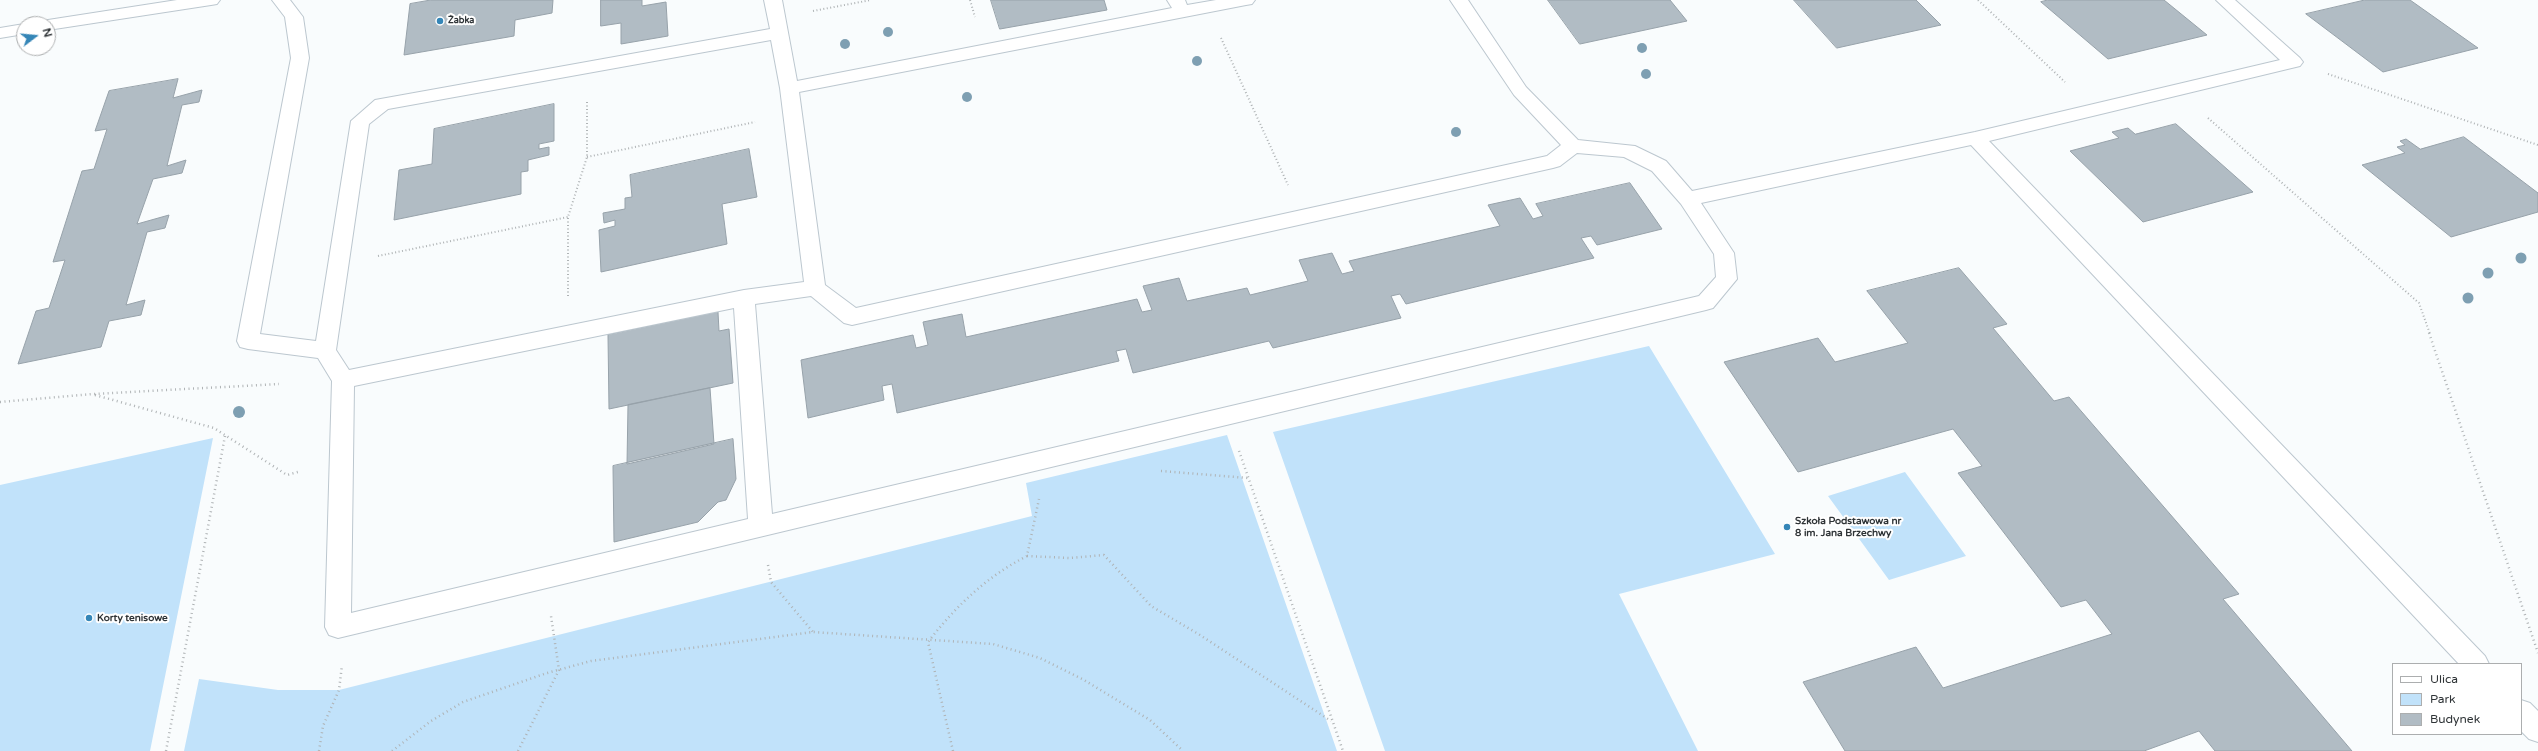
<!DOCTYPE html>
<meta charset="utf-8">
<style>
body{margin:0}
#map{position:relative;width:2538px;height:751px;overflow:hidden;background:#f9fcfd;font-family:"Varela Round",sans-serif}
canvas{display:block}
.legend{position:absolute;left:2392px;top:663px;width:130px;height:72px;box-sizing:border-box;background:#fff;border:1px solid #acaeaf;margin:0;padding:5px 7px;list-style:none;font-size:12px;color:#2f3437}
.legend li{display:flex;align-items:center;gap:8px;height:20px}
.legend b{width:20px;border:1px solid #acaeaf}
.north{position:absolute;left:16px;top:16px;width:40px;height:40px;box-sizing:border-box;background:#fff;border:1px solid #acaeaf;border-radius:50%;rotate:74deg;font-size:11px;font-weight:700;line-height:16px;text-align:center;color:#2f3437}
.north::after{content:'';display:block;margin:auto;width:14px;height:18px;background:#3586b7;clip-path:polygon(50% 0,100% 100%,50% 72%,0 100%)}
</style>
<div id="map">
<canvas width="2538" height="751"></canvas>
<ul class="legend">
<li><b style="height:5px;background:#fff"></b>Ulica</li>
<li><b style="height:11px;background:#c1e2fa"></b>Park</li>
<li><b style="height:11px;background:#b1bcc4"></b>Budynek</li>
</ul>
<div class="north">N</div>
</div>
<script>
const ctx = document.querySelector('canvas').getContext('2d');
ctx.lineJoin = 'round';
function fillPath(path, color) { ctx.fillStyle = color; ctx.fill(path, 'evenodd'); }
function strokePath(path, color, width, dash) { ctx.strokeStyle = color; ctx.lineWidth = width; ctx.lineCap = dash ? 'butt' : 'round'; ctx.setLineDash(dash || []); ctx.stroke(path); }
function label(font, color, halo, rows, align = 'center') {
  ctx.font = font + ' "Varela Round",sans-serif'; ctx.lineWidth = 4; ctx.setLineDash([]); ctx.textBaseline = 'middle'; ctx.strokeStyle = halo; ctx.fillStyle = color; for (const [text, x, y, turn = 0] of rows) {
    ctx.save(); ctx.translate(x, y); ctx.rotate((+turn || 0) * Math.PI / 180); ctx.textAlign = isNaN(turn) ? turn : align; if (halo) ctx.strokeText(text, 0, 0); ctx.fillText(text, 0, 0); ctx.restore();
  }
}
fillPath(new Path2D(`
 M1649,346L1775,554L1619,594L1698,751H1385L1273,432Z
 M1227,435L1337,751H184L199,679L278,690H339L1032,516L1026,483Z
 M213,438L150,751H0V485Z
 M1905,472L1966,556L1889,580L1828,496Z`), '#c1e2fa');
const building = new Path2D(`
 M431,0H553L552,13L515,20L514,36L404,55L410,4Z
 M601,0H642V6L666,2L668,36L621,44V23L601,26Z
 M991,0H1104L1107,10L1000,29Z
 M1548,0H1670L1687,21L1580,44Z
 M1794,0H1916L1941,25L1837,48Z
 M2048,0H2164L2207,35L2108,59L2041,2Z
 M2365,0H2410L2478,48L2383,72L2306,14Z
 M178,79L173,98L202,90L199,102L182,105L167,166L186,160L182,173L153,179L137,224L169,215L165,228L147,232L126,305L145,300L141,315L109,321L101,347L18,364L36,311L49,308L65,260L53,262L82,171L94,169L107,129L95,131L109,91Z
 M554,104V141L539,144V149L549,147V155L528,160V171L521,172V194L394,220L399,170L432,164L434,129Z
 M2176,124L2253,192L2143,222L2070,151L2119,138L2112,132L2128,128L2135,134Z
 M2464,137L2538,193V212L2451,237L2362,165L2405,153L2397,147L2405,145L2400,141L2406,139L2420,149Z
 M749,149L757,197L722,204L727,244L601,272L599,230L615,226V220L604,223L603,213L625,209V198L632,197L630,175Z
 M1630,183L1662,229L1597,245L1591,236L1581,238L1594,258L1406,304L1400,294L1391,296L1401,318L1273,348L1269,341L1133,373L1126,349L1116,351L1119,361L897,413L892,384L882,386L884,400L808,418L801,360L913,335L916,348L928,345L923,322L962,314L966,337L1137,299L1142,312L1152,310L1143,286L1179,278L1187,301L1247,288L1250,295L1308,281L1299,260L1332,253L1342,274L1354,271L1349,261L1500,226L1488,205L1520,198L1533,219L1543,216L1536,204Z
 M1959,268L2007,324L1993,328L2054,401L2069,397L2239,594L2223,599L2352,751H2215L2199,731L2144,751H1845L1803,682L1916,647L1943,688L2112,634L2086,600L2061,607L1958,473L1982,466L1953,429L1798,472L1724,362L1818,338L1835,362L1908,343L1867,291Z
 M718,312L719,331L729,329L733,383L609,409L608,335Z
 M710,388L714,444L627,464L628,405Z
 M733,439L736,479L726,500L718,502L698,522L614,542L613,466Z`);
fillPath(building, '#b1bcc4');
strokePath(building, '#97a2aa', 1);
const minor = new Path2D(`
 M177,0H220L217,4L211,5L48,30V24H40L48,20Z
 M272,0H290L303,17L309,58L260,334L316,341L351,121L375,100L770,29L764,0H782L797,81L1172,8L1167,0H1185L1187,5L1216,0H1255L1252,4L1246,5L799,92L825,285L856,308L1547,156L1561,145L1514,95L1450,0H1468L1526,87L1578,140L1635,146L1666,161L1692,191L1975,132L2280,60L2216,0H2235L2300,58L2303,62L2300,66L1989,141L2485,656L2489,664H2459L1971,145L1701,203L1734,253L1737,279L1713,308L1706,310L338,638L329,635L325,627L332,381L318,358L248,349L240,347L237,341L291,58L285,17ZM771,40L780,88L804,282L744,290L349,370L336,350L369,124L388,109ZM1577,153L1624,157L1652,171L1681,204L1714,254L1716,277L1699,296L772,514L755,304L811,296L844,323L852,325L1553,168L1560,166ZM734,308L748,519L351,613L354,386Z
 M24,24V34L0,38V28Z
 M2521,700L2530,703L2538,711V742L2529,739L2521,731Z`);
strokePath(minor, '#bcc7cf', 2);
strokePath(new Path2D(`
 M970,0L975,17
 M1978,0L2065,82
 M813,11L871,0
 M1221,38L1288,185
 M2328,74L2538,145
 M2208,118L2419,303L2430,334
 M587,157L755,122
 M378,256L568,217
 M568,296V217L587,157V102`), '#afb3b5', 2, [1, 2.5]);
strokePath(new Path2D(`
 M2429,333L2538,653
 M95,395L214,428L287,475L301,471
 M0,402L93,394L279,384
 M1239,451L1343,751
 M1161,471L1248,478
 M1027,556L1070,558L1104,555L1151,606L1200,635L1331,721
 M768,565L771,582L813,632
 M166,751L225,436
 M319,751L323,726L339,690L342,665
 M392,751L431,721L463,702L547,673L591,661L813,632L993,644L1040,658L1084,680L1150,720L1183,751
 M518,751L559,670L551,616
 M953,751L928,642C956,606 986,577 1027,556L1039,499`), '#afb3b5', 2.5, [1, 3.5]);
fillPath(minor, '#fff');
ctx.fillStyle = '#7e9fb2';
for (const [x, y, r] of [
 [888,32,5],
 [845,44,5],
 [1642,48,5],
 [1197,61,5],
 [1646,74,5],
 [967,97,5],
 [1456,132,5],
 [2521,258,5.5],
 [2488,273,5.5],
 [2468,298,5.5],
 [239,412,6]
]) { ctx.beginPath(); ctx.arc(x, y, r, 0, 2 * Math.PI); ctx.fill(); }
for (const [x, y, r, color] of [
 [440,21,4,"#3586b7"],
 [1787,527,4,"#3586b7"],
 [89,618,4,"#3586b7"]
]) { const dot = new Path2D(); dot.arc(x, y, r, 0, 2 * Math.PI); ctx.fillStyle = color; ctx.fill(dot); strokePath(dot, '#fff', 1.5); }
label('bold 9px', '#2f3437', '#fff', [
 ["Żabka",448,21]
], 'left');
label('bold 10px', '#2f3437', '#fff', [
 ["Szkoła Podstawowa nr",1795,521],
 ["8 im. Jana Brzechwy",1795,533],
 ["Korty tenisowe",97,618]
], 'left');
</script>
